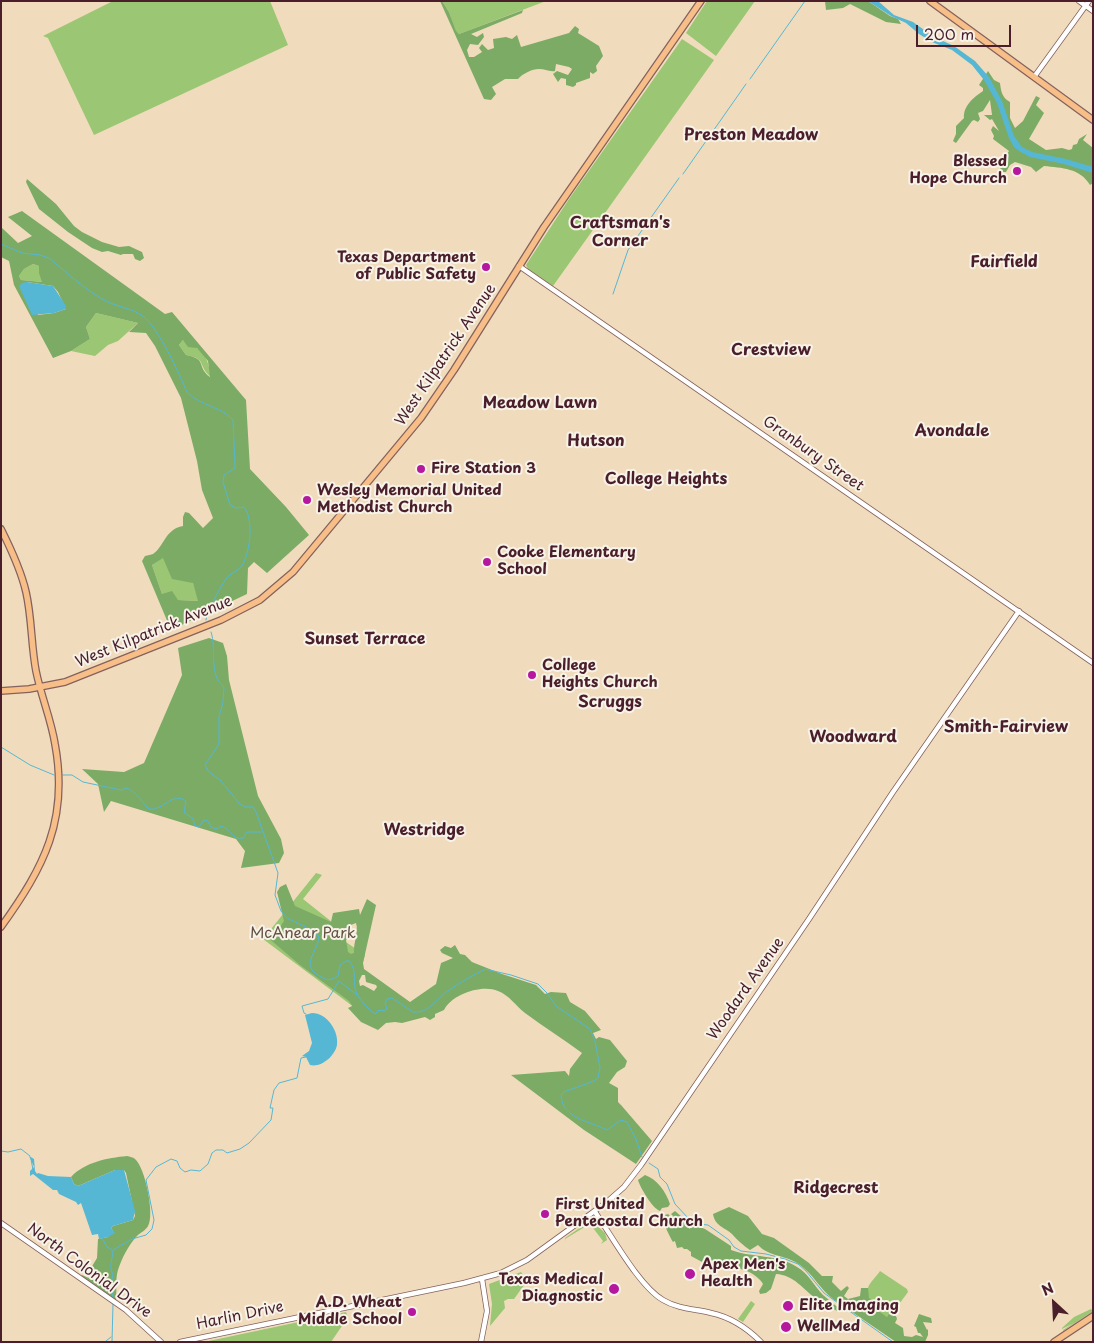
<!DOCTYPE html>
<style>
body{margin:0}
#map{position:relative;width:1094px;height:1343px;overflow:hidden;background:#f0dcbc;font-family:"Playpen Sans",sans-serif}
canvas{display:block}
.frame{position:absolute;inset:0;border:2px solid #4a1f2b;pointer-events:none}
.north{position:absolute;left:1029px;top:1278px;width:50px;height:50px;-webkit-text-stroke:4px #f7f3e8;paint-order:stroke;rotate:335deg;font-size:14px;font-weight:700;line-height:20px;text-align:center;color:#4a1f2b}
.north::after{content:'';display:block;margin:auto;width:18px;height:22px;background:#4a1f2b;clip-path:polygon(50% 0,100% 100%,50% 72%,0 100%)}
.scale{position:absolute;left:916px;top:25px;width:95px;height:22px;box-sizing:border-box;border:2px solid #4a1f2b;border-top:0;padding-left:6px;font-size:15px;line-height:18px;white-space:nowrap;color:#4a1f2b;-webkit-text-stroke:4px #f7f3e8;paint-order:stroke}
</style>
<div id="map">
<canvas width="1094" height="1343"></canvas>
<div class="frame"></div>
<div class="north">N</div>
<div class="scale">200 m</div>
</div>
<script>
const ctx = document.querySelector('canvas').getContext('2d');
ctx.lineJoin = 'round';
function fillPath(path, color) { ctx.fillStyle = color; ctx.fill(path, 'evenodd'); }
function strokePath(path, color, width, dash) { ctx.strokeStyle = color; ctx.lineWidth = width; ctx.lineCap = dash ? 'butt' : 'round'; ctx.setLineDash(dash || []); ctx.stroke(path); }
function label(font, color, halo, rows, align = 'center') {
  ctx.font = font + ' "Playpen Sans",sans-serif'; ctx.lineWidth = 4; ctx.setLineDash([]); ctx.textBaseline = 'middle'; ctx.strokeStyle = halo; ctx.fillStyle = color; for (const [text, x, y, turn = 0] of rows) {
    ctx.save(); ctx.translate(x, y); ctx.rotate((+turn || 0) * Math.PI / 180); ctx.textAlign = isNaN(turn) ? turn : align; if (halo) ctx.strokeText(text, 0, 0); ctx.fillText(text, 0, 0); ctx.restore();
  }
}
fillPath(new Path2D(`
 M113,1H270L288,45L94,135L48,38L43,36Z
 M442,1H546L459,34L456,32L449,12Z
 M707,1H755L716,56L686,33Z
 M682,39L714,60L553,286L528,269L526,265L569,199Z
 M33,264L39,266L43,282L21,280L19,276L24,269Z
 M96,313L138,323L118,341L108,345L95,356L71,351L90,339L86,327Z
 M183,340C204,351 207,354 211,377C197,366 208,359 186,355L179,345Z
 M163,557L193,583L199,601L178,600L162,594L152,565Z
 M316,873L322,875L303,899L337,926L334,934L365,955L351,1005L263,939Z
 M592,1221L605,1233L607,1240L601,1244L603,1241L593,1228L594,1226L588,1225L565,1239L566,1242L565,1238L581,1227Z
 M880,1271L907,1289L908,1292L891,1315L887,1317C876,1313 866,1301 868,1288C869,1283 877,1276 880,1271Z
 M521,1272L527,1281L514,1299H508L504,1301L505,1308L490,1326L492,1304L489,1284Z
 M751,1301L755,1304L743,1322L738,1319Z
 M1091,1309L1093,1311L1063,1331V1330L1074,1323L1062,1329V1328L1074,1317Z
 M346,1312L348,1317L331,1342H204Z`), '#9bc673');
fillPath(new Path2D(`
 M440,1H442L449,12L456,31L459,34L523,10L522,13L471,34L477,37L483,33L484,37L478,45L470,44L467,50L469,57H474L482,52L479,48L482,44L488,50L494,48L493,39L506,37L512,39L517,35L521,47L569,33L575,26L579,29L578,33L599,46L603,56L596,66L597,71L593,74L590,72V78L576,83V85L573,87L566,85V79L561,78L558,82L553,74L557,71L568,75L572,69L569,67L556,64L555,71C549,72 545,69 539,69C532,69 522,74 518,79H505L492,87L496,94L491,100L484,99Z
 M825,1H868L890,16L898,19L901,24L886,22L850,4L843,8L826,10Z
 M988,71L994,80L1000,83C1001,91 1002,98 1010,102V118L1015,128L1023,121L1036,96L1040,98L1036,105L1044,113L1029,139L1046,150L1062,148L1069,150L1072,149L1073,145L1077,144L1079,139L1087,134L1083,140L1093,148V183L1090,185C1080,168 1062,168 1044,166L1036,172L1031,167L1015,162L1010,165L1006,172H1003L998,165L1005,163L1003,161L1009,151L993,139L994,136L991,130L993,126L999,131L992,119L990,120L984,115H992L990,100L983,111L978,113L980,119L978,122L974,120L972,121L956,143L953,141L956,134V126L964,118C963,106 974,97 983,91V88L979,85Z
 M27,179L56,204L74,226L82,232L102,242L119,247L129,246L142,252L144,258L140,261L135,259L133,254H123L121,255L108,251L102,252L92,248L68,232L39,209L26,182Z
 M22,211L165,314L172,312L246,400L250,469L286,507L309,535L267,573L254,562L248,568L247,594L171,630L142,561L145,556C148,555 151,555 153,554C164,547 165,529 183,526V517L185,512L189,513L203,528L213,518L202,490L197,461L181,398L155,346L146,333L129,332L138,323L96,313L86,327L90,339L71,351L53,358L14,285L9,261L1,257V227L18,243L32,236L8,217ZM33,264L39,266V273L42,282L21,280L19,276L24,269ZM27,282L53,286L58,292L66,309L54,313L38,315ZM183,340L188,347L197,348L208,361L210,377C196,367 208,359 186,355L179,345ZM163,558L172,579L193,583L198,601L178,600L172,591L162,594L152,565Z
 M209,638L223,643L227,656L229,680L258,796L281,839L284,853L279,863L241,868L245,851L236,839L111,801L104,812L98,784L82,769L124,772L144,763L182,675L178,648Z
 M286,884L295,906L331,922L333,913L359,909L360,915L367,899L376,905L363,963L364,969L410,1002L436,984L441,963L453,958L442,953L440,950L445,946L451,948L455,945L460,954L465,955L472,962L502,974L536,985L545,994L551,992L566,993L570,1002L585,1011L601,1030L593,1033L596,1039L599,1037L610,1040L627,1061L625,1067L617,1072L609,1083L618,1088V1102L621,1105L652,1141L636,1164L584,1130L511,1075L565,1071L569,1076L570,1069L582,1053C563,1039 544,1027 525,1013C516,1006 509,995 498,991C482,984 452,994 444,1010L435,1014V1017L430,1020L425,1017L402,1023L395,1022L386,1023L378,1030L361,1022L348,1008L352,1006L349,1001L300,965L266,936L269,933H276L284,921L277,892L280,887ZM356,923C359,932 353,943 354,953L351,954L348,952L346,940L348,938L351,925ZM362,975H365L366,982L376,985L377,987L374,991L363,985L360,986L359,981Z
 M127,1156C130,1157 133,1157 135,1159C145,1167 155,1215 148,1226C146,1230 140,1233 137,1236C128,1246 122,1258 118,1270C115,1280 117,1291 116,1301L81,1277L82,1275L93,1280L96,1276L91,1268L97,1258L98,1239L108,1237L113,1231L111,1228L113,1226L133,1220L135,1216L126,1173L124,1170H115L78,1186L74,1184L71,1177C85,1162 107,1158 127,1156Z
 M645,1175C657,1179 666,1192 670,1204L668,1207L662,1208L660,1211C652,1208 640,1187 638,1180Z
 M729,1207L748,1216L762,1234L774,1238L809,1263L822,1276H833L832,1282L841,1291L847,1286L849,1288L844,1296L848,1299L860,1296L861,1288H868L869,1298L873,1301L874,1308L887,1317L889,1314L896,1316L897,1319L895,1323L903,1328L904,1336L912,1337L916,1335L923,1337L920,1333H918L916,1327L914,1326L919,1314L931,1318L932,1323L923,1322L927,1330L928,1329V1335L925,1342H896L833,1299C820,1289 813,1274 800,1265C787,1255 769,1257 758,1245L750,1250C743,1245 738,1241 732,1234C724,1227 715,1226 713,1214Z
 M675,1211L689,1223V1229L695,1225L705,1229L731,1246V1250C752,1258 777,1254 797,1267C809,1274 814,1286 823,1295C829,1300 835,1305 841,1310L837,1311C831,1307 822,1304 816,1299C803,1289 794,1275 776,1274L771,1289L766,1293L760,1294L759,1291L763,1284C760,1277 745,1268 738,1269L733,1262L726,1268H723L709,1262L704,1263L691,1256V1252L687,1249H684L682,1247L677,1248L675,1241L673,1242C671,1239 664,1225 663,1220L665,1215L668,1214L671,1217L673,1216L671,1214Z`), '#7cab65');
fillPath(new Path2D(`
 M868,1H878L894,15L913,22L934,37L954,46L975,61L989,77L1002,101L1014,136L1022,147L1032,152L1066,159L1093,167V173L1064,164L1030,157L1019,151L1014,147L1009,138L997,103L984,80L972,65L952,50L932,42L919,34L906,23L891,16Z
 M27,282L53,286L66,306V309L54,313L32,315L19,286L22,283Z
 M312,1013C327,1013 339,1031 337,1045C335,1056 321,1068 310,1065L306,1057L302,1056L309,1051L312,1043L305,1015Z
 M29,1156L34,1159L35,1171L37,1174L38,1173L48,1176L71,1177L74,1184L78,1186L115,1170H124L135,1211L133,1220L113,1226L111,1228L115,1233L108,1237L99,1239L98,1234L92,1235L81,1203L78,1205L76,1202L59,1194L57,1190H53L33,1174L30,1176V1171L34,1167Z`), '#55b7d4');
strokePath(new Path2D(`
 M750,79L805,1
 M683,174L746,84
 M1,244L22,253L40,255L49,258C66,272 84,289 104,300C118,308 137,308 148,321C162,336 179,373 187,392C200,406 223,407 233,420L235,465V468L224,475L223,482L230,505L236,508L244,507C254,519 250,551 243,564C239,571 230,573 226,579C218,590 213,603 207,614L206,620
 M613,294L628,250L679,178
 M211,632C217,649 208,675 224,687L223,702L219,717V744L205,765L208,771L220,780L240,804L245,807H253L256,812L278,873L275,895L281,911L287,918L314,931L319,937C317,954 298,966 323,978C328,981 333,979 338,976L340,965L346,961H349C357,970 353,978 355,988C358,999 367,1008 375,1014L379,1010L385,1011L387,1008L385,1003L387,999L392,998L413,1012C431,1013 435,999 448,991C460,982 472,976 485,969L511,975L538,984L547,993L556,1006L590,1029L595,1041L600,1067L598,1078L594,1081L564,1092L561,1095C562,1119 590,1121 607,1130L621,1120L627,1122L636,1139L642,1157
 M1,747L30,765L54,775
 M63,775H72L83,782L121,790L127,788C137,793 141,801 149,809C164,811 172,791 186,801L184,812L193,819L195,826L199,827L204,820L208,821L211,827L216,829L222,826C231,830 232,840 243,838L247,832H262
 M306,1014L304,1013L302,1006L328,999L339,981L357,995
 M1,1151L8,1152L21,1149L30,1156
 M31,1159L33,1170
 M649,1163L658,1169L660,1177L667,1184L675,1204L689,1219L698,1224L708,1225L729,1240L734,1247L741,1251L766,1254L785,1259L798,1264L806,1271L824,1293L893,1342
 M102,1238L107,1247L112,1250
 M112,1297L113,1294L111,1284L113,1274C108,1267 113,1259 113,1250L132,1239L146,1235L152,1229L154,1220L146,1180L156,1167L171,1159L177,1161L180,1168L185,1172L191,1170L200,1171L208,1164L212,1153L216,1150H223L227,1153L240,1149L249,1143L271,1120L273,1108H270L274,1090L279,1083L297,1078L301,1058L306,1057
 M106,1341L111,1337
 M112,1342L113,1304`), '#55b7d4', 1);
const minor = new Path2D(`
 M1079,1L1093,11
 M1034,77L1089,1
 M519,266L1093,663
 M595,1212C612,1236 639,1286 663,1300C678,1309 695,1309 711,1313C730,1317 747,1328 761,1342
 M1,1223L126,1310L161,1342
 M180,1342L464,1283L501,1273L527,1260L607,1202L624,1187L641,1165L809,919L893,792L1019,611
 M481,1342L487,1311L482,1279`);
const major = new Path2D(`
 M930,1L1093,120
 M1,529C11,549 21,570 26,592C32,618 31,645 36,671C41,696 51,719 55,744C69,820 44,867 1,927
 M1,691L29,689L65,682L221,620L260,600L293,572L421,418L454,370L544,227L701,1
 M1054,1342L1093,1316`);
strokePath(minor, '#84615e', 6);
strokePath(major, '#84615e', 8);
strokePath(minor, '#fff', 4.5);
strokePath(major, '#f7be88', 5.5);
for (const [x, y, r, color] of [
 [1017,171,5,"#b5179e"],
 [486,267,5,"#b5179e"],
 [421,469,5,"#b5179e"],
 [307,500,5,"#b5179e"],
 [487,562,5,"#b5179e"],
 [532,675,5,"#b5179e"],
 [545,1214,5,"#b5179e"],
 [690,1274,6,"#b5179e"],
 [614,1289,6,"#b5179e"],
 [788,1306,6,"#b5179e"],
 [412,1312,5,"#b5179e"],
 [786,1327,6,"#b5179e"]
]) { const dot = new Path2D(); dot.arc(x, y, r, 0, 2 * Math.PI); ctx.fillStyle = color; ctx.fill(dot); strokePath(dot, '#f7f3e8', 2); }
label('bold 15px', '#4a1f2b', '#f7f3e8', [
 ["Blessed",1007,162,"right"],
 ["Hope Church",1007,179,"right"],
 ["Texas Department",476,258,"right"],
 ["of Public Safety",476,275,"right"],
 ["Fire Station 3",431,469],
 ["Wesley Memorial United",317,491],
 ["Methodist Church",317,508],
 ["Cooke Elementary",497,553],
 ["School",497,570],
 ["College",542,666],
 ["Heights Church",542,683],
 ["First United",555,1205],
 ["Pentecostal Church",555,1222],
 ["Apex Men's",701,1265],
 ["Health",701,1282],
 ["Texas Medical",603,1280,"right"],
 ["Diagnostic",603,1297,"right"],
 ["A.D. Wheat",402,1303,"right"],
 ["Middle School",402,1320,"right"],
 ["Elite Imaging",799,1306],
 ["WellMed",797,1327]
], 'left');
label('15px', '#4a1f2b', '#f7f3e8', [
 ["West Kilpatrick Avenue",446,355,-56],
 ["Granbury Street",813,454,35],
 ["West Kilpatrick Avenue",154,632,-22],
 ["Woodard Avenue",746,989,-55],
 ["North Colonial Drive",89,1271,36],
 ["Harlin Drive",240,1316,-12]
]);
label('15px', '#625141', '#f7f3e8', [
 ["McAnear Park",303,934]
]);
label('bold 16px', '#4a1f2b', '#f7f3e8', [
 ["Preston Meadow",751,136],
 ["Craftsman's",620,224],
 ["Corner",620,242],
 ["Fairfield",1004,263],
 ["Crestview",771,351],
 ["Meadow Lawn",540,404],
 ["Avondale",952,432],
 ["Hutson",596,442],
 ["College Heights",666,480],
 ["Sunset Terrace",365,640],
 ["Scruggs",610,703],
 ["Smith-Fairview",1006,728],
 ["Woodward",853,738],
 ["Westridge",424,831],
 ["Ridgecrest",836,1189]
]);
</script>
